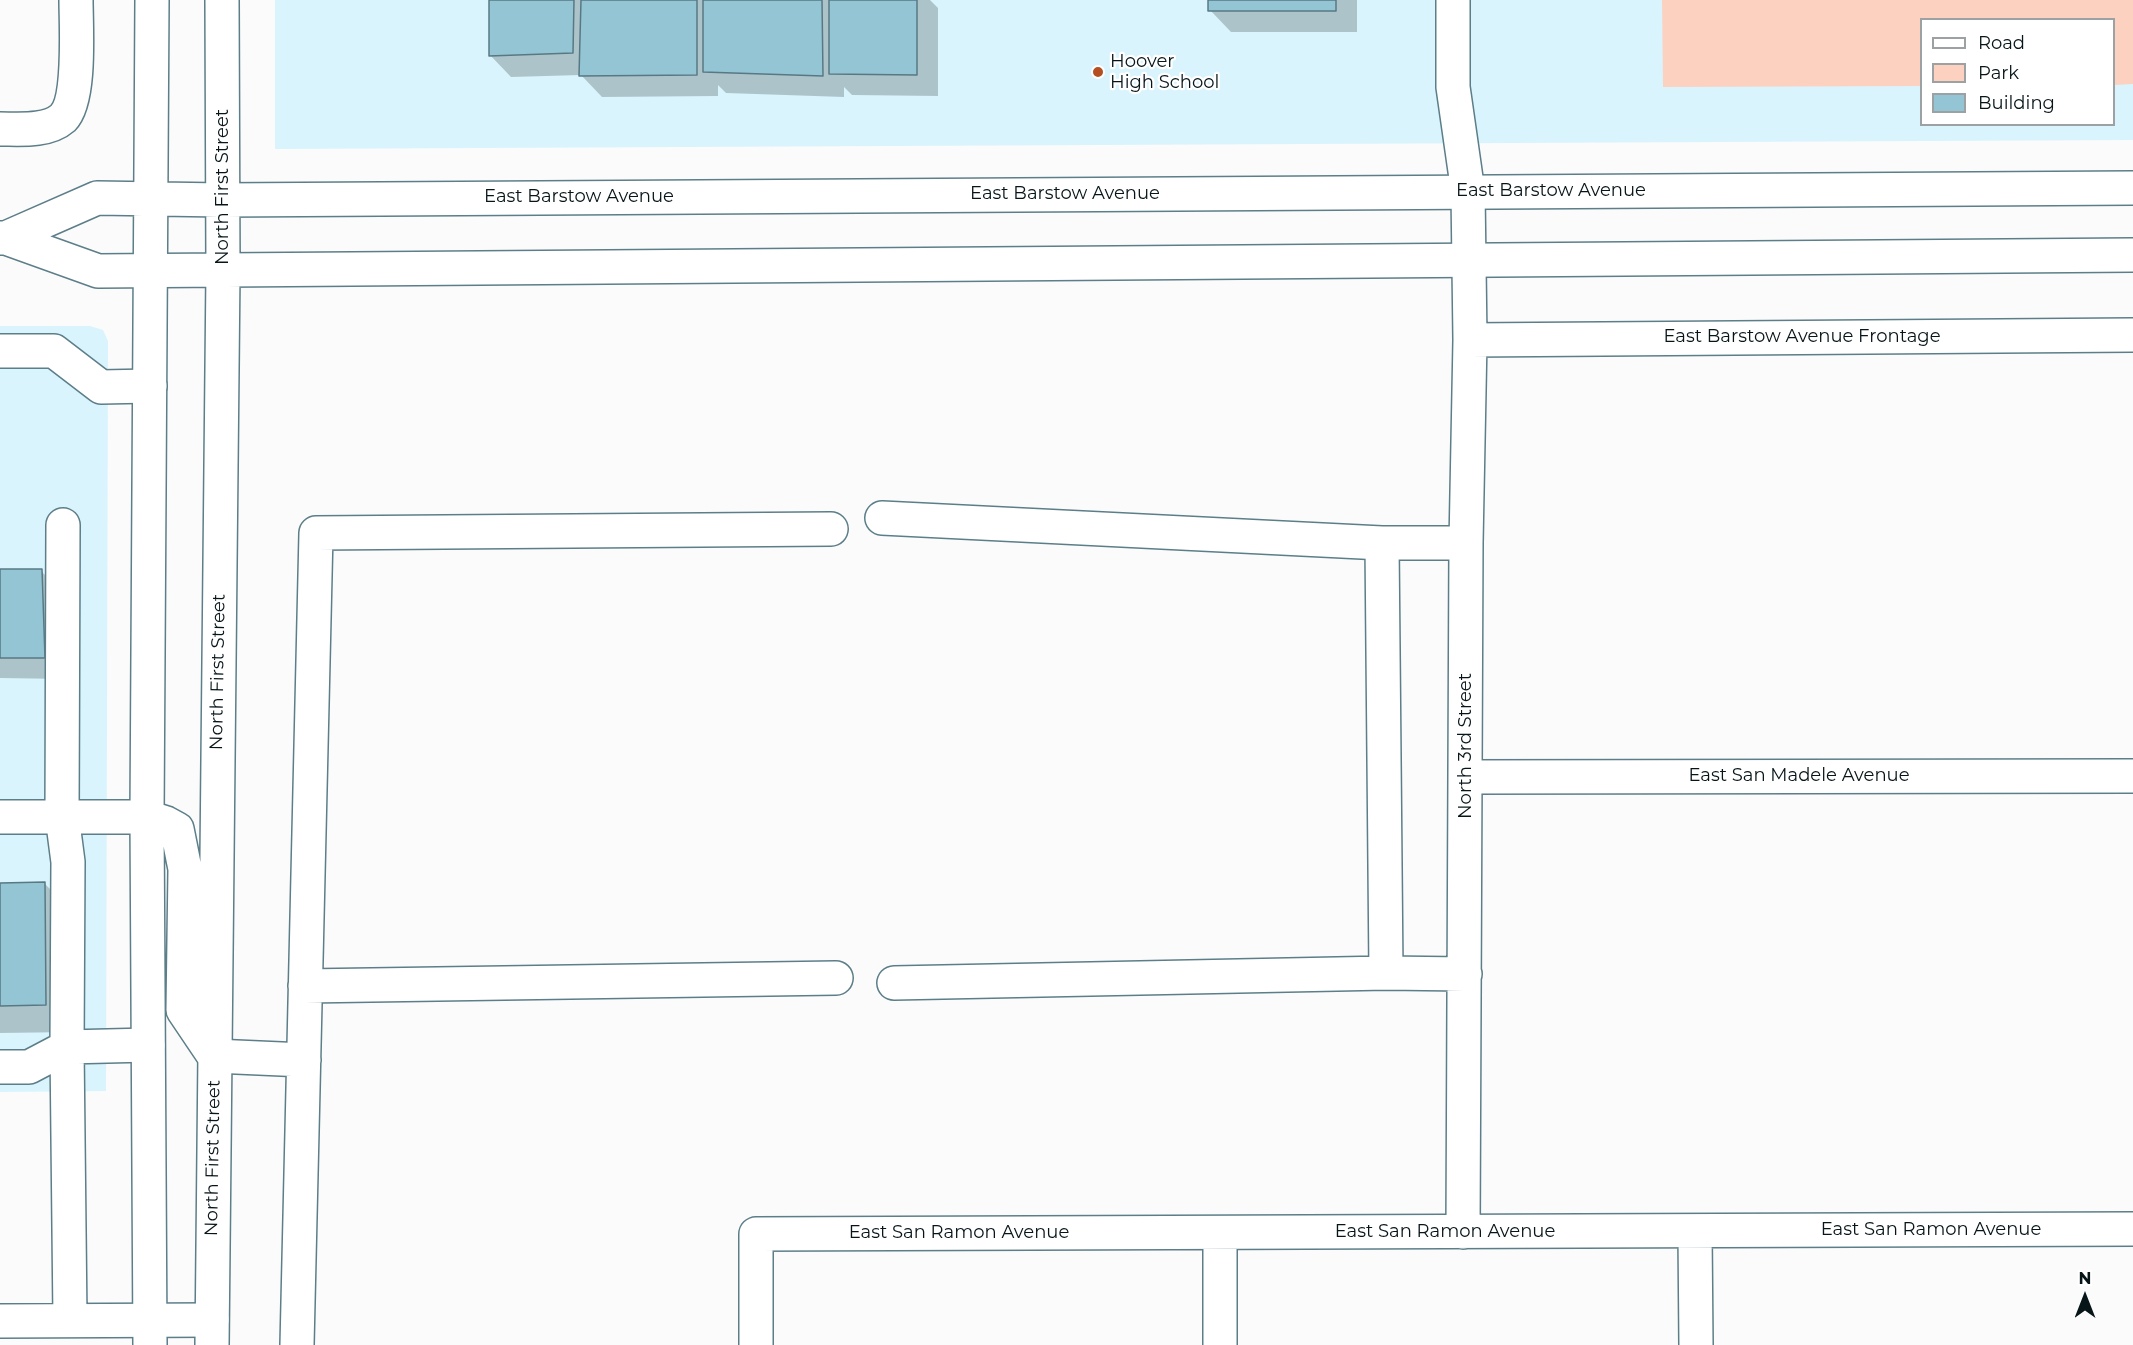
<!DOCTYPE html>
<style>
body{margin:0}
#map{position:relative;width:2133px;height:1345px;overflow:hidden;background:#fbfbfb;font-family:Montserrat,sans-serif}
canvas{display:block}
.legend{position:absolute;left:1920px;top:18px;width:195px;height:108px;box-sizing:border-box;background:#fff;border:2px solid #9ca1a3;margin:0;padding:8px 10px;list-style:none;font-size:18px;color:#071519}
.legend li{display:flex;align-items:center;gap:12px;height:30px}
.legend b{width:30px;border:2px solid #9ca1a3}
.north{position:absolute;left:2055px;top:1267px;width:60px;height:60px;-webkit-text-stroke:4px #fff;paint-order:stroke;rotate:0deg;font-size:16px;font-weight:700;line-height:24px;text-align:center;color:#071519}
.north::after{content:'';display:block;margin:auto;width:21px;height:27px;background:#071519;clip-path:polygon(50% 0,100% 100%,50% 72%,0 100%)}
</style>
<div id="map">
<canvas width="2133" height="1345"></canvas>
<ul class="legend">
<li><b style="height:8px;background:#fff"></b>Road</li>
<li><b style="height:16px;background:#fcd1c0"></b>Park</li>
<li><b style="height:16px;background:#94c5d4"></b>Building</li>
</ul>
<div class="north">N</div>
</div>
<script>
const ctx = document.querySelector('canvas').getContext('2d');
ctx.lineJoin = 'round';
function fillPath(path, color) { ctx.fillStyle = color; ctx.fill(path, 'evenodd'); }
function strokePath(path, color, width, dash) { ctx.strokeStyle = color; ctx.lineWidth = width; ctx.lineCap = dash ? 'butt' : 'round'; ctx.setLineDash(dash || []); ctx.stroke(path); }
function label(font, color, halo, rows, align = 'center') {
  ctx.font = font + ' Montserrat,sans-serif'; ctx.lineWidth = 4.5; ctx.setLineDash([]); ctx.textBaseline = 'middle'; ctx.strokeStyle = halo; ctx.fillStyle = color; for (const [text, x, y, turn = 0] of rows) {
    ctx.save(); ctx.translate(x, y); ctx.rotate((+turn || 0) * Math.PI / 180); ctx.textAlign = isNaN(turn) ? turn : align; if (halo) ctx.strokeText(text, 0, 0); ctx.fillText(text, 0, 0); ctx.restore();
  }
}
fillPath(new Path2D(`
 M275,0H2133V140L275,149ZM1922,20H2114V124H1922Z
 M0,326H90L103,330L108,341L106,1091L0,1092Z`), '#d9f4fd');
fillPath(new Path2D(`
 M1662,0H2133V84L2114,85V20H1922L1921,86L1663,87Z`), '#fcd1c0');
fillPath(new Path2D(`
 M490,0H930L938,8V96L852,95L844,87V97L726,93L718,85V96L602,97L581,75L511,77L490,55Z
 M1210,0H1357V32H1231L1210,10Z
 M0,571H41L62,592L65,679L0,678Z
 M0,884H45L72,911L73,1032L0,1033Z`), '#0003');
const building = new Path2D(`
 M489,0H574L573,53L489,56Z
 M581,0H697V75L579,76Z
 M703,0H822L823,76L703,72Z
 M829,0H917V75L829,74Z
 M1208,0H1336V11H1208Z
 M0,569H42L45,658H0Z
 M45,882L46,1005L0,1006V883Z`);
fillPath(building, '#94c5d4');
strokePath(building, '#587984', 1.5);
const minor = new Path2D(`
 M1453,0V87L1468,192L1470,340L1466,543L1463,1232
 M0,129C19,129 47,132 63,118C81,100 76,26 76,0
 M1470,340L2133,335
 M0,351H54L101,387L150,386
 M882,518L1382,543
 M63,525L62,816L68,862L67,1047L70,1320
 M1465,777L2133,776
 M0,817H147
 M1386,973L1382,543H1466
 M894,983L1386,973L1465,974
 M305,986L836,978
 M214,1056L304,1060
 M0,1067H29L67,1047L148,1045
 M1695,1232L1696,1345
 M1220,1233V1345
 M0,1321L212,1320
 M297,1345L316,533L831,529
 M756,1345V1234L2133,1229`);
const major = new Path2D(`
 M0,238H6L98,271L2133,255
 M6,238L97,198L222,200L2133,188
 M147,817L166,823L177,829L185,869L183,1010L214,1056
 M150,1345L147,817L152,0
 M212,1345L223,271L222,0`);
strokePath(minor, '#5c7e89', 36);
strokePath(major, '#5c7e89', 36);
strokePath(minor, '#fff', 33);
strokePath(major, '#fff', 33);
for (const [x, y, r, color] of [
 [1098,72,6,"#b44f21"]
]) { const dot = new Path2D(); dot.arc(x, y, r, 0, 2 * Math.PI); ctx.fillStyle = color; ctx.fill(dot); strokePath(dot, '#fff', 2); }
label('18px', '#071519', '#fff', [
 ["Hoover",1110,62],
 ["High School",1110,83]
], 'left');
label('18px', '#071519', '#fff', [
 ["North First Street",223,187,-90],
 ["East Barstow Avenue",1551,191],
 ["East Barstow Avenue",1065,194],
 ["East Barstow Avenue",579,197],
 ["East Barstow Avenue Frontage",1802,337],
 ["North First Street",218,672,-89],
 ["North 3rd Street",1466,746,-90],
 ["East San Madele Avenue",1799,776],
 ["North First Street",213,1158,-89],
 ["East San Ramon Avenue",1931,1230],
 ["East San Ramon Avenue",1445,1232],
 ["East San Ramon Avenue",959,1233]
]);
</script>
